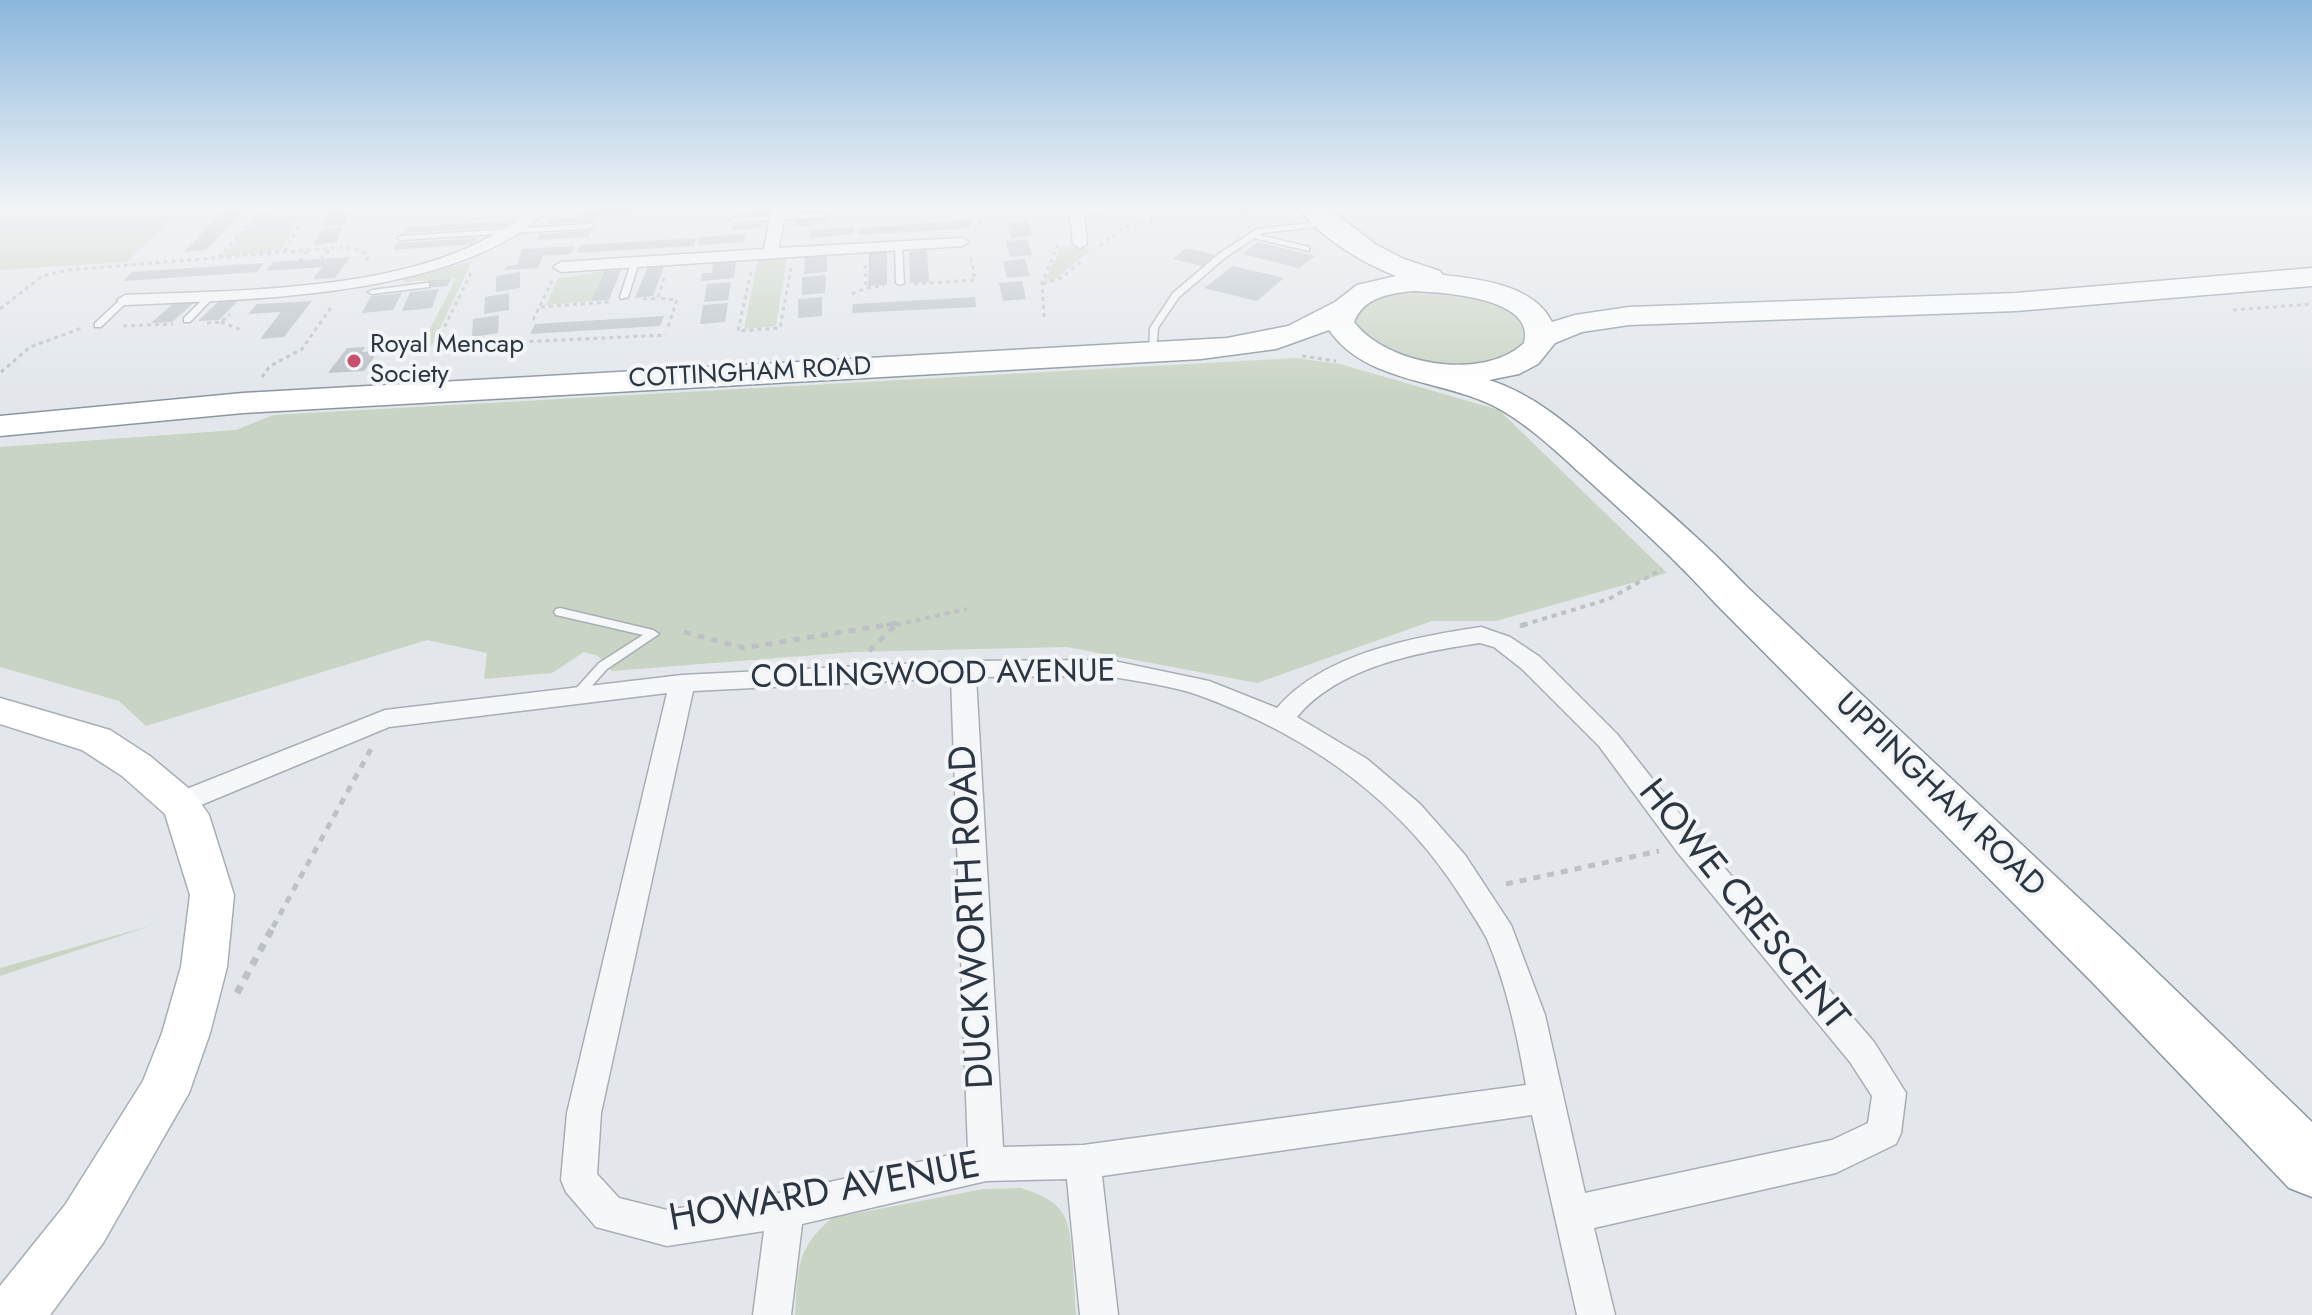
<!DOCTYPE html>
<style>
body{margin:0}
canvas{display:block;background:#e3e7eb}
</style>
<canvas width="2312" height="1315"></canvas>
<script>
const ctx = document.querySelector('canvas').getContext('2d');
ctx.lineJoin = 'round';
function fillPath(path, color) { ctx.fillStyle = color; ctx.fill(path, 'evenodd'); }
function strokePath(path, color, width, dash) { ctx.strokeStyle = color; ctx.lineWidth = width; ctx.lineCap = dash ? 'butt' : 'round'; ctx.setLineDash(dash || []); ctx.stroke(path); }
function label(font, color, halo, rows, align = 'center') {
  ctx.font = font + ' Jost,sans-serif'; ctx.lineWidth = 8; ctx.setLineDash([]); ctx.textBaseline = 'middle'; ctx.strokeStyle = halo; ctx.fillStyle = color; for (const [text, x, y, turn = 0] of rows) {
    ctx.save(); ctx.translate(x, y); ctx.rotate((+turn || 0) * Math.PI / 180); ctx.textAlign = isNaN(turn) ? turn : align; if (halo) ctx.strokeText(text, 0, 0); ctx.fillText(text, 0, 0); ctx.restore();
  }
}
fillPath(new Path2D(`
 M0,206H185L127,262L0,270Z
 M269,206H305L280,251L222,257Z
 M1062,245L1091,249L1057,278L1044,282Z
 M787,258L776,326L744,329L758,259Z
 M472,261L432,345L421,346L456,278L403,282L405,279Z
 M623,268L603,271L591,301L546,305L558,278C581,277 599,270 623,268Z
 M1417,288C1453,292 1518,293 1528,336C1502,384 1368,371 1354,319C1366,294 1392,294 1417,288Z
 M1296,358L1340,364L1499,410L1667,573L1496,621H1432L1257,683L1067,647L854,652L612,671L598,656L584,652L552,673L484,679L487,653L427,640L146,726L119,701L0,667V447L236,430L273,415Z
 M153,925L0,976V968Z
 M1021,1188C1039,1194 1059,1201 1066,1220C1073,1236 1074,1294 1076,1315H795C798,1271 795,1249 832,1218L983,1189Z`), '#cad4c4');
fillPath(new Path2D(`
 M228,206H248L206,250L184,252Z
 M680,206L668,213L597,215L594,222L547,225L550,219L581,217L585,208Z
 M1229,206H1248L1255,213L1238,215Z
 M765,208V214L734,215L736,210Z
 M350,210L345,224L322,227L328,213Z
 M826,218L825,224L795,226V220Z
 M971,220L972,228L858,235L859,228Z
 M509,221L505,227L404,233L409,227Z
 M1028,221L1033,236L1011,238L1007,222Z
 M762,223L761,228L731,231L732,225Z
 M343,227L337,242L314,245L320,230Z
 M853,227L854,234L810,238V230Z
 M591,230L588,237L537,240L540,234Z
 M745,234L744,242L699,245L700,237Z
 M478,238L474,244L393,250L398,243Z
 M696,238L694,246L577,253L580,245Z
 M1027,239L1032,255L1010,257L1006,241Z
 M1258,242L1315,256L1299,268L1242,254Z
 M575,246L571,254L543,256L538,268L504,270L506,266L517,265L522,249Z
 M1186,248L1215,255L1202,266L1173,259Z
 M927,250L929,282L910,283L909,252Z
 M887,252V285L868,286L869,253Z
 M827,255V272L804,274L805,257Z
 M350,257L335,278L313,279L322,267L266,271L273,262Z
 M1025,259L1030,276L1007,278L1003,261Z
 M736,262L734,278L701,281L702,273H712L713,263Z
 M264,263L257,272L123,281L132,272Z
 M1233,266L1284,278L1257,301L1204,288Z
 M664,267L653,296L635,298L647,268Z
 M621,270L609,300L591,301L604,271Z
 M520,272V288L496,292V276Z
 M826,275L825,293L802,295V277Z
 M451,279L447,286L424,288L429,280Z
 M1022,281L1026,299L1003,301L999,283Z
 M731,282L728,300L704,302L707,284Z
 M439,289L432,308L402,311L410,292Z
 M402,293L393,310L362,313L371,296Z
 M509,293V310L484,314L485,297Z
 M822,297V316L798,318V299Z
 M975,297L976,307L852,313L853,304Z
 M240,299L219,320L198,321L220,300Z
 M196,301L172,322L151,323L175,302Z
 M312,301L284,337L260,339L281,312L248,314L257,304Z
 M728,303L725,322L700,324L703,305Z
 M499,315L498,333L472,337L473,319Z
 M664,316L660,326L530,334L535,324Z
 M365,347L362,352L379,351L364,371L328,373L347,348Z`), '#bac1c7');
const lane = new Path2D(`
 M1216,206H1223L1232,215L1225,217Z
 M823,213L827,215L826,217L734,222L730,220L734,218Z
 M1329,221H1332V225L1262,233L1259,235L1309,247V251L1254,238L1226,257L1179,297L1158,328L1156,353L1149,355L1150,328L1173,293L1220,253L1257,229Z
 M590,224H593V228L401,240L397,238L401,236Z
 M895,244L902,246L904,283L900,285L896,283Z
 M632,260L639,262L628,297L621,299L620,297Z
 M426,283H429V287L372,294L368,292L372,290Z
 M208,294L215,296L190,322H184V318Z
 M122,298L129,300L101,327H95V323Z
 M560,608L653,630L659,634L607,669L580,699L576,700L570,696L572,693L599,663L643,635L556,615L554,612L556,609Z`);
const street = new Path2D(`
 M535,206H552C461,299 248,299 125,305L117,300L125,295C239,290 401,292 500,231C512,224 524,215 535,206Z
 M772,206H786L779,248L962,238L969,242L962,246L561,272L553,267L561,262L764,249Z
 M1069,206H1129L1122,210L1084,214L1087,244L1080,248L1073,244Z
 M1481,627L1510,637L1540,657L1617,734L1698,837L1874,1042L1906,1093L1901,1133L1896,1144L1836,1173L1594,1228L1615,1315H1577L1532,1115L1102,1176L1118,1315H1080L1067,1179L986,1181L802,1224L791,1315H753L764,1231L667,1246L596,1227L566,1192L561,1180L567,1113L667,693L389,727L189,810L179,813L169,810L165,803L169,796L385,710L682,675L964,661L1109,660L1209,681L1277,708C1323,654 1413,637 1481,627ZM1480,643L1494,647L1522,669L1599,746L1678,853L1850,1062L1872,1096L1868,1123L1832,1140L1585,1193L1545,1015L1511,925L1465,855L1420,804L1367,759L1297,717C1338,667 1418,652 1480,643ZM1109,676C1138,682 1170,685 1198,695C1306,734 1400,799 1462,898C1470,911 1480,925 1487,939C1507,986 1517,1035 1526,1085L1083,1145L1003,1147L976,677ZM951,678L968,1151L785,1192L667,1210L619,1198L597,1174L601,1113L693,691Z`);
const secondary = new Path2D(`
 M0,698L110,730L150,756L193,792L209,815L234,895L227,967L210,1033L189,1093L103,1243L50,1315H0V1286L65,1205L143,1081L162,1033L181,967L190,895L165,814L122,776L82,750L0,724Z`);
const highway = new Path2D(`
 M1297,206H1326L1375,244L1404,259L1440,271L1443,275C1480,279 1534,285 1552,322L1575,315L1629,307L2016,293L2312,268V286L2016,311L1629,325L1582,332L1555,343L1538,364L1519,374L1489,380C1540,396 1581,436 1620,470C1663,507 1706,544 1746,586L2133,949L2312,1122V1197L2289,1188L2093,983L1716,604C1676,560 1633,521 1589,481C1562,457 1535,430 1503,411C1448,378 1368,386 1329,330L1276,349L1201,359L243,413L0,436V416L243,393L1227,338L1288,326L1335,302L1357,285L1396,276C1361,262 1320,238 1297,206ZM1412,291C1440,292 1537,297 1524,343C1483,382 1386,365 1354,322C1364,297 1388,294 1412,291Z`);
strokePath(lane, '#a8aeb5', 3);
strokePath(street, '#a8aeb5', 3);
strokePath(secondary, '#a8aeb5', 3);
strokePath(highway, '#8b96a1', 3);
strokePath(new Path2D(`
 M974,230L989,212
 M1100,246L1123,228L1155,221L1140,211
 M285,251L309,206
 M219,257L267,206
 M321,259L330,249
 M300,261L307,251
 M865,265L866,288L884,286
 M751,272L738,331L780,328L791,268
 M471,273L435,346L666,335
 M664,278L658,298L677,300L667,330
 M914,284L975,280L971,256
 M1043,284L1061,278L1083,260
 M852,294L866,288
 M643,299L658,298
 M541,307L609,302
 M0,309L42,276L68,270L346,247L362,251L368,257L364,262
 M2233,310L2312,304
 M1044,317L1042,282L1058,245
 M533,320L552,281
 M221,322L241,330
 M207,323L221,322L230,314
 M123,326L173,324
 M1302,356L1336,361
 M1,372L30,347L82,328
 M262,377L270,366L302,349L332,306`), '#bdc1c6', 3, [4, 4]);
strokePath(new Path2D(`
 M886,625L898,623
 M896,625L967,609
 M1523,625L1609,599L1662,569`), '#bdc1c6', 4, [5, 5]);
strokePath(new Path2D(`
 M1520,626L1530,623
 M684,632L744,648L898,623
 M869,651L898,623
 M1506,884L1659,851
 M273,927L371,749`), '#bdc1c6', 5, [7, 7]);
strokePath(new Path2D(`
 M237,993L274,925`), '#bdc1c6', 7, [8, 8]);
fillPath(lane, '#f6f7f9');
fillPath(street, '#f6f7f9');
fillPath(secondary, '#fff');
fillPath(highway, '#fff');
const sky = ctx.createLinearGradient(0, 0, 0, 391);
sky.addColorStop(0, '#8bb6dc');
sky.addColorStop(0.53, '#f2f4f6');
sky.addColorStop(1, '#f2f4f600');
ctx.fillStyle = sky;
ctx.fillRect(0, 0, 2312, 391);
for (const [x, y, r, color] of [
 [354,361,8,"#ca4e6d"]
]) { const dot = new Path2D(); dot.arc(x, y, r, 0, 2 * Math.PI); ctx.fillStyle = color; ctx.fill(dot); strokePath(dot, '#f3f5f8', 3); }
label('26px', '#2b3642', '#f3f5f8', [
 ["Royal Mencap",370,346],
 ["Society",370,376]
], 'left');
label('26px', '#2b3642', '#f3f5f8', [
 ["COTTINGHAM ROAD",750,374,-3]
]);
label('32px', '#2b3642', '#f3f5f8', [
 ["COLLINGWOOD AVENUE",933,676,-1],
 ["UPPINGHAM ROAD",1939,796,44]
]);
label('38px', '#2b3642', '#f3f5f8', [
 ["HOWE CRESCENT",1742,906,51],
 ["DUCKWORTH ROAD",974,917,-93],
 ["HOWARD AVENUE",825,1194,-10]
]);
</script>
